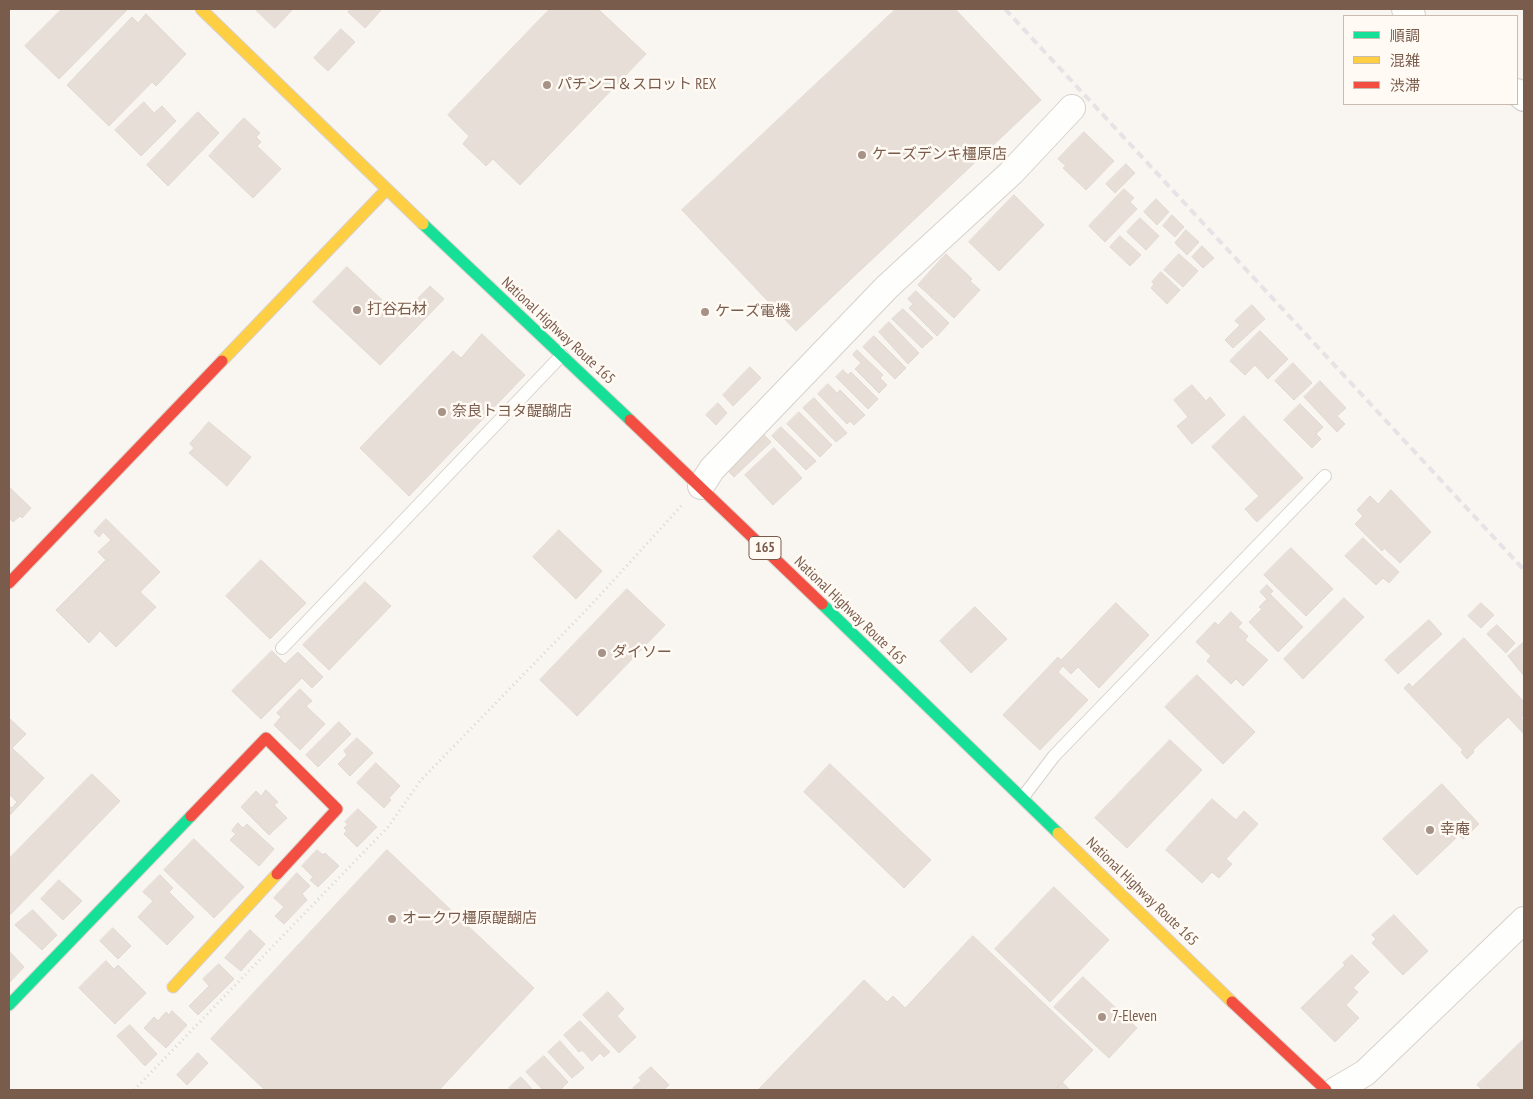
<!DOCTYPE html>
<meta charset="utf-8">
<style>
body{margin:0}
#map{position:relative;width:1533px;height:1099px;overflow:hidden;background:#f9f5f0;font-family:"PT Sans Narrow","Noto Sans JP",sans-serif}
canvas{display:block}
.frame{position:absolute;inset:0;border:10px solid #7a5c4d;pointer-events:none}
.legend{position:absolute;left:1343px;top:15px;width:175px;height:90px;box-sizing:border-box;background:#fffaf3;border:1px solid #cabbb1;margin:0;padding:6px 9px;list-style:none;font-size:15px;color:#7a5c4d}
.legend li{display:flex;align-items:center;gap:10px;height:25px}
.legend b{width:25px;border:1px solid #cabbb1}
</style>
<div id="map">
<canvas width="1533" height="1099"></canvas>
<div class="frame"></div>
<ul class="legend">
<li><b style="height:6px;background:#16e098"></b>順調</li>
<li><b style="height:6px;background:#ffcf43"></b>混雑</li>
<li><b style="height:6px;background:#f24e42"></b>渋滞</li>
</ul>
</div>
<script>
const ctx = document.querySelector('canvas').getContext('2d');
ctx.lineJoin = 'round';
function fillPath(path, color) { ctx.fillStyle = color; ctx.fill(path, 'evenodd'); }
function strokePath(path, color, width, dash) { ctx.strokeStyle = color; ctx.lineWidth = width; ctx.lineCap = dash ? 'butt' : 'round'; ctx.setLineDash(dash || []); ctx.stroke(path); }
function label(font, color, halo, rows, align = 'center') {
  ctx.font = font + ' "PT Sans Narrow","Noto Sans JP",sans-serif'; ctx.lineWidth = 5; ctx.setLineDash([]); ctx.textBaseline = 'middle'; ctx.strokeStyle = halo; ctx.fillStyle = color; for (const [text, x, y, turn = 0] of rows) {
    ctx.save(); ctx.translate(x, y); ctx.rotate((+turn || 0) * Math.PI / 180); ctx.textAlign = isNaN(turn) ? turn : align; if (halo) ctx.strokeText(text, 0, 0); ctx.fillText(text, 0, 0); ctx.restore();
  }
}
const building = new Path2D(`
 M62,9H128L59,79L25,46Z
 M255,9H293L275,28Z
 M351,9H382L365,28L348,12Z
 M550,9H598L646,54L520,185L493,159L486,166L463,144L469,136L448,115Z
 M896,9H955L1041,100L796,331L682,210Z
 M146,14L186,54L156,86L152,82L109,126L67,85L132,17L138,23Z
 M341,29L355,42L328,71L314,58Z
 M144,102L154,113L162,106L176,121L141,156L115,130Z
 M198,112L219,133L168,186L147,165Z
 M244,118L260,133L256,137L261,142L257,146L281,169L253,198L209,156Z
 M1084,132L1114,161L1086,190L1063,168L1066,166L1058,159Z
 M1126,164L1135,173L1115,193L1106,184Z
 M1124,189L1134,198L1130,202L1137,209L1105,242L1089,226Z
 M1014,195L1044,225L999,271L969,242Z
 M1156,199L1169,212L1157,225L1144,212Z
 M1172,215L1184,227L1175,237L1163,226Z
 M1140,218L1159,236L1146,250L1127,232Z
 M1186,230L1199,242L1187,255L1175,243Z
 M1120,236L1141,255L1130,266L1110,247Z
 M1202,246L1214,258L1203,268L1192,257Z
 M946,254L972,279L970,281L980,290L954,318L918,285Z
 M1179,254L1198,271L1183,287L1164,270Z
 M347,267L400,317L430,286L444,299L380,365L313,302Z
 M1161,272L1180,290L1167,304L1151,288L1154,284L1152,282Z
 M916,291L949,323L937,336L909,308L913,304L908,299Z
 M1252,305L1265,319L1233,348L1225,340L1240,325L1235,321Z
 M903,309L933,338L922,348L892,319Z
 M889,322L919,353L908,364L879,332Z
 M1260,331L1288,359L1268,379L1255,365L1245,375L1230,361Z
 M482,334L525,375L409,496L360,448L453,351L461,358Z
 M874,336L906,368L895,379L863,347Z
 M857,350L883,375L880,378L887,385L879,393L855,369L861,363L853,355Z
 M1293,363L1312,383L1294,400L1275,381Z
 M750,367L761,378L733,406L723,395Z
 M843,370L848,375L851,372L878,399L868,409L836,377Z
 M1320,381L1346,408L1337,416L1345,424L1337,432L1304,397Z
 M828,384L837,393L840,390L865,415L854,425L850,421L847,424L818,394Z
 M1192,385L1206,401L1210,397L1225,415L1192,444L1177,426L1188,417L1174,400Z
 M814,398L847,433L836,442L803,408Z
 M718,403L727,413L716,425L706,415Z
 M1300,404L1323,427L1316,434L1321,439L1312,448L1284,420Z
 M799,412L832,445L820,457L787,424Z
 M1244,416L1303,478L1257,522L1245,509L1259,496L1212,447Z
 M209,422L251,457L227,486L189,453L194,448L190,444Z
 M781,427L816,461L806,470L772,436Z
 M763,434L771,442L734,477L728,471Z
 M774,448L802,478L773,505L745,475Z
 M9,487L31,508L22,518L20,516L13,522L9,518Z
 M1391,490L1431,532L1400,563L1384,548L1382,551L1355,524L1363,516L1357,510L1370,496L1378,504Z
 M106,519L160,572L140,592L156,607L116,647L100,631L89,643L56,610L106,560L98,552L111,540L103,532L99,537L94,532Z
 M559,530L602,571L576,599L533,557Z
 M1363,538L1399,572L1389,583L1383,578L1376,585L1345,556Z
 M1291,548L1333,589L1306,616L1264,575Z
 M261,560L306,603L270,639L226,596Z
 M365,582L391,606L329,670L303,645Z
 M1267,585L1273,591L1270,594L1303,627L1278,652L1249,622L1262,609L1259,607L1267,599L1260,592Z
 M627,589L665,625L577,716L540,680Z
 M1344,598L1364,617L1303,679L1284,659Z
 M1116,603L1149,635L1099,688L1078,667L1071,674L1063,666L1058,672L1088,700L1040,750L1003,715L1058,657L1061,660Z
 M1481,603L1494,615L1481,628L1468,616Z
 M975,607L1007,639L971,673L940,641Z
 M1231,612L1242,623L1238,627L1248,636L1245,640L1268,660L1243,686L1236,679L1231,684L1207,661L1211,656L1196,642L1215,622L1218,625Z
 M1429,620L1442,634L1398,674L1385,660Z
 M1497,625L1515,643L1506,653L1487,634Z
 M1464,638L1524,702V715L1521,718L1524,722V734L1508,717L1473,750L1474,752L1467,759L1461,752L1463,750L1404,688L1409,683L1412,687Z
 M1524,642V676L1508,656Z
 M272,651L285,664L298,652L323,677L312,688L302,678L261,719L232,691Z
 M1197,675L1255,732L1223,764L1165,707Z
 M300,689L312,701L306,706L325,724L300,750L274,725L281,717L277,713Z
 M9,718L26,734L12,748L44,778L9,816V806L12,808L17,802L9,794Z
 M339,722L351,734L318,767L306,755Z
 M357,738L373,753L350,776L338,764L347,755L344,751Z
 M1170,740L1202,770L1127,848L1095,818Z
 M376,763L400,786L389,798L391,800L384,808L357,783Z
 M830,764L931,860L904,888L804,792Z
 M92,774L120,801L9,916V859Z
 M1442,784L1479,824L1463,839L1459,835L1417,875L1383,839Z
 M266,790L278,802L274,805L287,818L269,835L241,807L256,791L261,796Z
 M1212,799L1236,820L1244,811L1258,824L1226,859L1232,864L1219,878L1212,872L1202,883L1166,850Z
 M358,809L377,827L357,847L344,834L347,830L344,828L348,824L345,822Z
 M238,823L243,828L247,824L274,849L259,866L230,840L236,834L232,831Z
 M194,839L244,887L214,918L164,870Z
 M317,850L323,855L325,853L339,866L318,887L310,880L313,877L302,866Z
 M387,850L534,988L439,1090H265L211,1039Z
 M297,873L310,886L302,894L307,900L284,924L275,916L284,907L274,898Z
 M160,875L173,888L169,892L194,917L167,945L138,917L153,901L143,892Z
 M59,880L82,901L63,920L41,899Z
 M1054,887L1109,940L1050,1002L995,949Z
 M33,910L57,935L42,950L15,925Z
 M1394,915L1428,951L1403,975L1372,943L1376,939L1372,935Z
 M113,928L131,946L118,959L100,941Z
 M250,930L265,944L241,971L225,958Z
 M973,936L1093,1050L1055,1090H758L864,980L887,1002L893,996L905,1008Z
 M9,951L24,967L9,983Z
 M1352,955L1369,972L1353,988L1358,992L1346,1005L1359,1018L1335,1042L1301,1008L1345,965L1343,963Z
 M106,961L114,969L118,965L146,993L115,1024L79,988Z
 M219,964L234,979L198,1015L189,1006L209,986L203,979Z
 M1083,977L1137,1028L1109,1058L1054,1007Z
 M608,992L624,1009L617,1016L636,1037L619,1053L583,1015Z
 M172,1011L187,1025L166,1048L144,1028L154,1017L158,1021L166,1012L169,1015Z
 M580,1021L610,1052L604,1057L600,1053L592,1061L582,1050L579,1052L564,1035Z
 M130,1025L157,1054L145,1066L117,1036Z
 M1524,1039V1090H1483L1477,1085Z
 M560,1041L584,1068L572,1078L548,1052Z
 M198,1053L208,1063L187,1085L177,1075Z
 M544,1056L568,1082L560,1090H543L526,1072Z
 M651,1067L669,1085L663,1090H634L633,1088L642,1080L639,1078Z
 M521,1077L533,1090H512L509,1088Z
 M1062,1082L1070,1090H1055Z`);
fillPath(building, '#e6ded7');
strokePath(building, '#e2d8d2', 1);
const lane = new Path2D(`
 M282,648L562,355
 M1023,797L1054,756L1325,476`);
const street = new Path2D(`
 M1405,9L1412,16
 M1517,92L1524,98
 M701,486L712,469L887,287L1011,173L1072,108
 M1336,1090L1365,1073L1524,920`);
const fast = new Path2D(`
 M423,224L630,420
 M822,604L1058,833
 M9,1005L191,816`);
const slow = new Path2D(`
 M201,9L423,224
 M222,361L386,190
 M1058,833L1232,1002
 M173,987L277,874`);
const jam = new Path2D(`
 M630,420L822,604
 M9,583L222,361
 M191,816L266,738L337,809L277,874
 M1232,1002L1326,1090`);
strokePath(lane, '#d7d1cb', 14);
strokePath(street, '#d7d1cb', 28);
strokePath(fast, '#d9d2cb', 13);
strokePath(slow, '#d9d2cb', 13);
strokePath(jam, '#d9d2cb', 13);
strokePath(new Path2D(`
 M134,1090L388,827L421,780L592,604L683,504`), '#dcd5d0', 3, [1, 4]);
strokePath(lane, '#fefefd', 12);
strokePath(street, '#fefefd', 26);
strokePath(fast, '#16e098', 11);
strokePath(slow, '#ffcf43', 11);
strokePath(jam, '#f24e42', 11);
strokePath(new Path2D(`
 M1005,9L1524,570`), '#e6e3e7', 4, [8, 5]);
for (const [x, y, r, color] of [
 [547,85,5,"#a69286"],
 [862,155,5,"#a69286"],
 [357,310,5,"#a69286"],
 [705,312,5,"#a69286"],
 [442,412,5,"#a69286"],
 [602,653,5,"#a69286"],
 [1430,830,5,"#a69286"],
 [392,919,5,"#a69286"],
 [1102,1017,5,"#a69286"]
]) { const dot = new Path2D(); dot.arc(x, y, r, 0, 2 * Math.PI); ctx.fillStyle = color; ctx.fill(dot); strokePath(dot, '#fffaf3', 2); }
for (const [x, y, w] of [
 [765,548,32]
]) { const box = new Path2D(); box.roundRect(x - w / 2, y - 11.5, w, 23, 4); ctx.fillStyle = '#fffaf3'; ctx.fill(box); strokePath(box, '#7a5c4d', 1); }
label('bold 14px', '#7a5c4d', null, [
 ["165",765,548]
]);
label('15px', '#7a5c4d', '#fffaf3', [
 ["パチンコ＆スロット REX",557,85],
 ["ケーズデンキ橿原店",872,155],
 ["打谷石材",367,310],
 ["ケーズ電機",715,312],
 ["奈良トヨタ醍醐店",452,412],
 ["ダイソー",612,653],
 ["幸庵",1440,830],
 ["オークワ橿原醍醐店",402,919],
 ["7-Eleven",1112,1017]
], 'left');
label('15px', '#7a5c4d', '#fffaf3', [
 ["National Highway Route 165",558,331,43],
 ["National Highway Route 165",850,611,44],
 ["National Highway Route 165",1142,892,44]
]);
</script>
